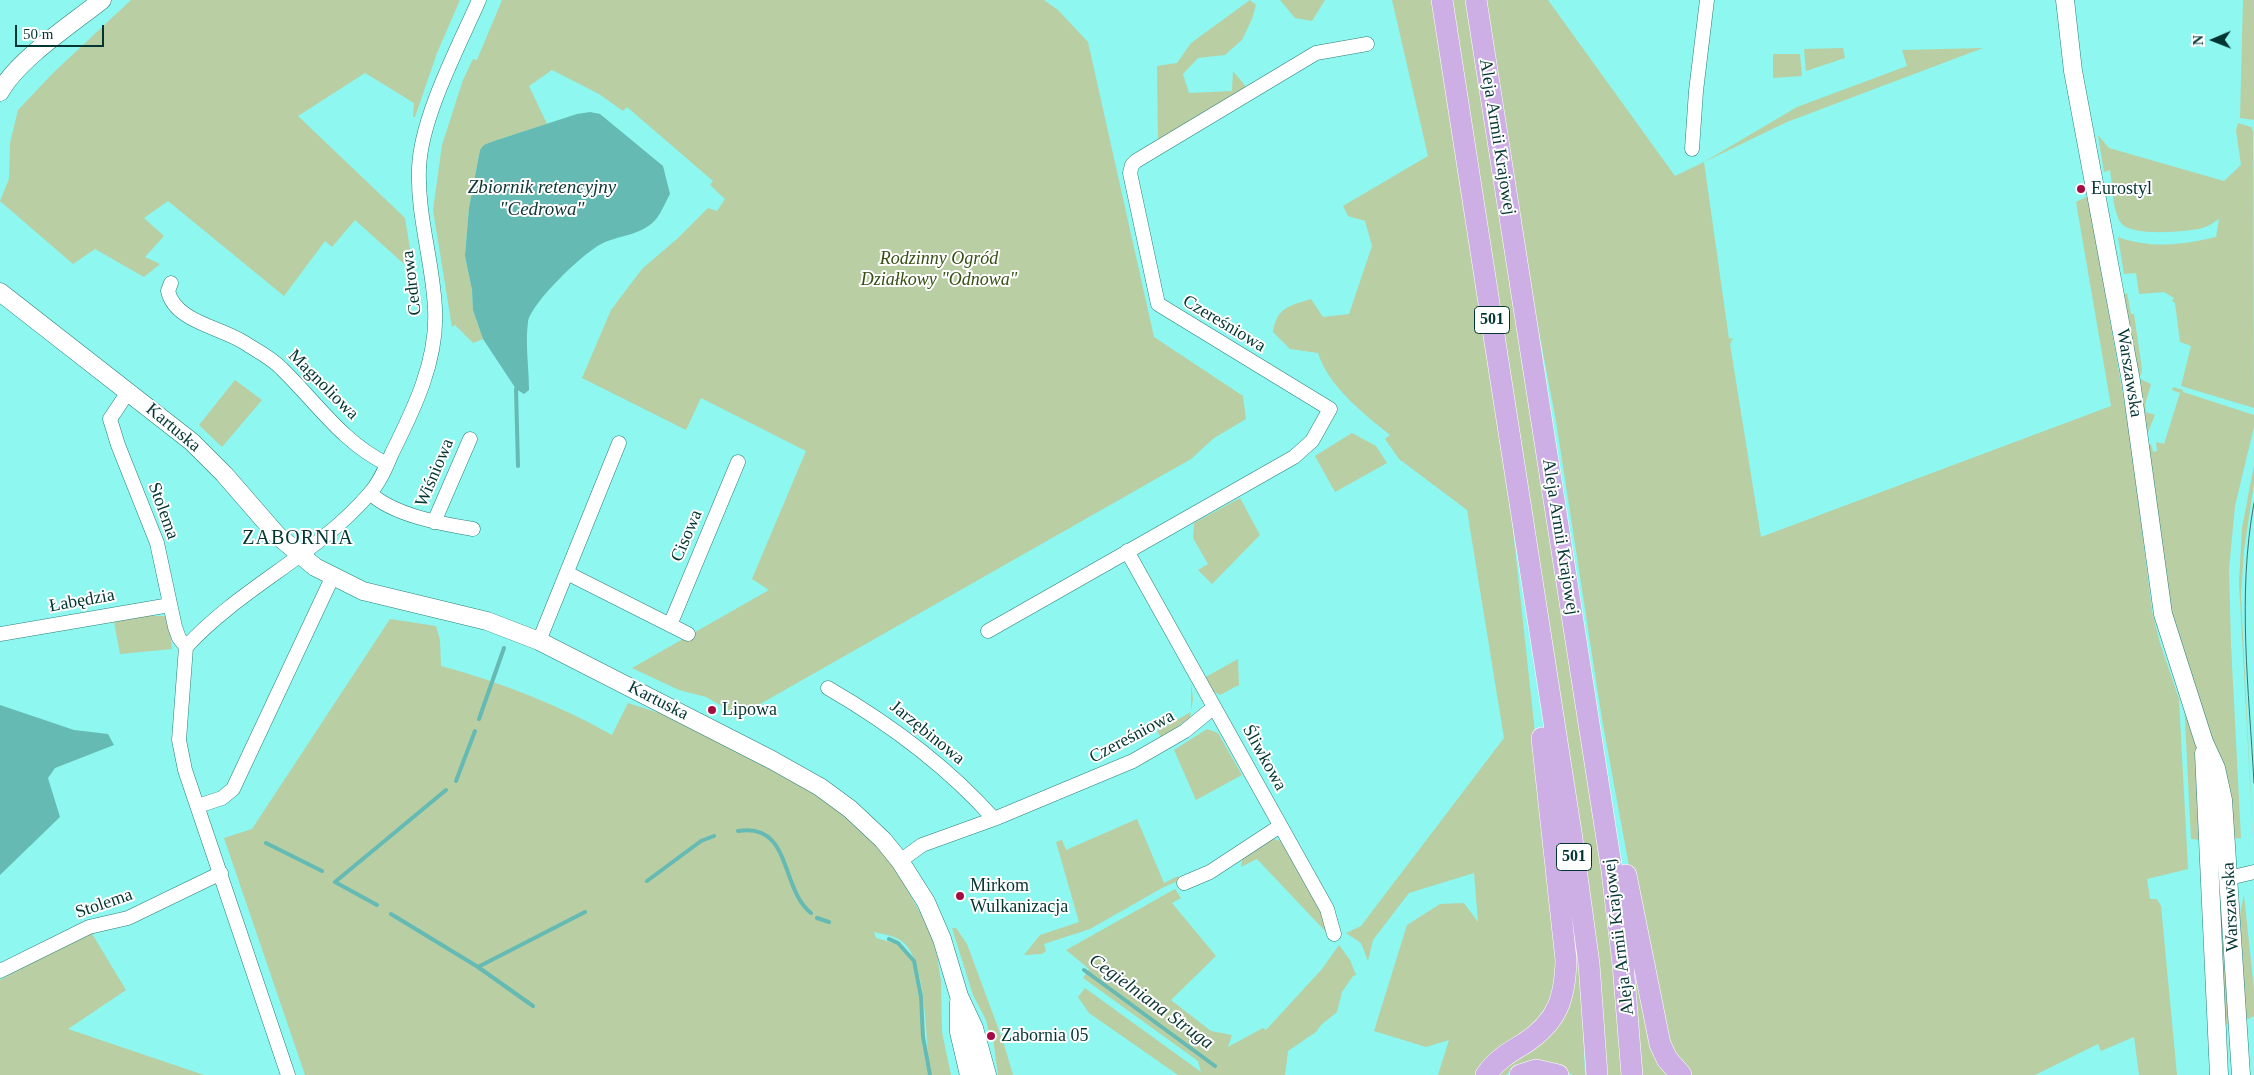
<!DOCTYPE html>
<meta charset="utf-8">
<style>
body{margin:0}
#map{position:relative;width:2254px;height:1075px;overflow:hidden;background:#8ef7ef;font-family:Georgia,serif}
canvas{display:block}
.north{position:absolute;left:2189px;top:15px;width:50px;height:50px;-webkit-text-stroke:4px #fff;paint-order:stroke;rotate:269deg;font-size:14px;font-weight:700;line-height:20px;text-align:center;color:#033532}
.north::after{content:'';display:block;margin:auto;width:18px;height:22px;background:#033532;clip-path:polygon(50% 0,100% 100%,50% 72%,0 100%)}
.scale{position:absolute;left:15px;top:25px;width:89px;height:22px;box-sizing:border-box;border:2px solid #033532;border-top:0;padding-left:6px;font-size:15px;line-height:18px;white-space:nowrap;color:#033532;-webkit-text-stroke:4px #fff;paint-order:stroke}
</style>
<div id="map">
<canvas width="2254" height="1075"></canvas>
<div class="north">N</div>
<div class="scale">50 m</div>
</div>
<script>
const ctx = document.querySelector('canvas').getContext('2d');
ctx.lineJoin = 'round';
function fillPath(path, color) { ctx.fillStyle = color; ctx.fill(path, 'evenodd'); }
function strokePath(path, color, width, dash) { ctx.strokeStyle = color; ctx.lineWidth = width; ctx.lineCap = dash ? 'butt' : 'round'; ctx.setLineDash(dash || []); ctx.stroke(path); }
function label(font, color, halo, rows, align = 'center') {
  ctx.font = font + ' Georgia,serif'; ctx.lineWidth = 4; ctx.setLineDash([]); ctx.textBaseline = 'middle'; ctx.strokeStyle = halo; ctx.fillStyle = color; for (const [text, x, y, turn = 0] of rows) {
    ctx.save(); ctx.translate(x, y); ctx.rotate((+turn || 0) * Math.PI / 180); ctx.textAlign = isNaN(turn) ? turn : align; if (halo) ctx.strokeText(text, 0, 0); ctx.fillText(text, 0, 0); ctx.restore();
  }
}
fillPath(new Path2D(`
 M131,0H460L437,53L415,117H413L414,103L365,73L298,116L405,218L414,273L355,220L332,247L325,241L284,296L168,201L144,218L164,236L145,257L160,264L144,277L95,249L73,264L0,201L9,179L10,143L18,110L53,73Z
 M502,0H1044L1058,10L1088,42L1154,337L1243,396L1246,419L1214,438L1191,459L739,716L706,697L679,690L632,668L769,590L752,579L806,451L701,398L686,430L582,378L611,310L642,269L678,238L708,208L717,211L725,199L710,185L713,181L627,107L623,111L599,94L552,70L529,86L547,124L494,141L480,150L469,208L465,256L472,290L473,310L483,339L473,343L455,325L452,327L433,210L442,145L463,80L473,59L477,60Z
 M1250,0L1256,5L1252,19L1242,40L1225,55L1198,58L1183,74L1189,93L1232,91L1233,71L1247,88L1158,142L1157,66L1177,63L1191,43Z
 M1280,0H1325L1312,21L1295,18Z
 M1392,0H1433L1507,475L1559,953L1550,1011L1478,1075H1438L1449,1040L1426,1047L1374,1031L1407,925L1440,904L1464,903L1478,922L1474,873L1409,893L1373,940L1368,961L1361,943L1346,933L1361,926L1504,738L1467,510L1399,459L1385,439L1390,435C1363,413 1329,387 1318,353L1290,349L1273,332C1277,307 1289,306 1311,299L1323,317L1349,314L1372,246L1365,221L1348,216L1343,206L1428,156Z
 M1449,0H1468L1601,839L1624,1075H1604Z
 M1485,0H1548L1675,176L1704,162L1797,107L1907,66L1902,50L1983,48L1787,122L1704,162L1729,339L1733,338L1730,344L1761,537L2111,406L2076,202L2088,196L2130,435L2152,611L2160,643L2179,699L2188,869L2147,879L2150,899H2157L2161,906L2177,1075H2139L2134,1037L2101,1051L2098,1044L2035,1075H1691L1672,1055L1645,953L1602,719L1556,421L1526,264Z
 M2243,0H2254V120L2240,118Z
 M1843,48L1845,58L1806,71L1804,49Z
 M1773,54H1800L1802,76L1773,78Z
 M2238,123L2251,127L2253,131L2254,408L2181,386L2191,346L2180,342L2175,303L2172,301L2174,298L2164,292L2139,294L2136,273L2124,274L2118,237C2151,249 2182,245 2216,237L2219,219C2213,223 2206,228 2198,229C2182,232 2133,236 2122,224C2113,215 2112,183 2110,170L2104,172L2098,135L2109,148L2224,181L2241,165L2236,130Z
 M2127,293L2131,314H2134L2142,369L2141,375H2136L2123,295Z
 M2140,379L2151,384L2145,405L2146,412L2155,415L2148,432H2146L2138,390L2142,389Z
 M235,380L262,400L222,447L199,425Z
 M2173,387L2183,390V392L2254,415V427L2235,506L2229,569L2231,645L2241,838L2232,839L2171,623L2148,446L2151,444L2153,452L2157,451L2156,442L2164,444L2180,393L2172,390Z
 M1352,433L1376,446L1387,463L1335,492L1315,456Z
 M2254,465V483L2244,550L2241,596L2254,856L2239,582L2242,528Z
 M1240,498L1260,535L1212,584L1198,570L1208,564L1193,538L1194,523Z
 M145,616H168L172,649L120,654L114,622Z
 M390,619L436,626L440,640L441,666C500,682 559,705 612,735L628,703L659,713L661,710L823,798L871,837L894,866L929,929L937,956L941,981L942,1032L951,1075H931C924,1042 929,958 900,940C892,935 882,934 874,932L876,938L897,944L912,961L919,997L923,1048L928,1075H305L224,838L252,829Z
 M1238,659L1239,685L1220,695L1211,690L1204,678Z
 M1191,683L1193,699L1190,718L1161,738L1157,731L1191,712Z
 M2184,700L2196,746L2201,840L2191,839Z
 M1207,729L1218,733L1242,775L1196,800L1174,750Z
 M1137,819L1164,883L1178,876L1180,880L1162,888L1090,929L1044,944L1046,951L1042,954L1024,955L1040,935L1079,922L1056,842L1062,840L1066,850Z
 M1275,839L1285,843L1328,923L1329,930L1325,931L1257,859L1241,867L1243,855L1265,841Z
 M1562,842L1581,978L1585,1075H1573L1555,1066L1511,1071L1506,1075H1494L1556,1025Z
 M1175,889L1181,898L1172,903L1216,956L1171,1000L1211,1031L1232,1035L1228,1047L1263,1028L1266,1030L1322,969L1339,945L1350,960L1356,975L1353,976L1342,992L1337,1012L1321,1025L1316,1032L1288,1051L1285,1075H1178L1089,1013L1078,997L1085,988L1201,1072L1198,1061L1083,978L1089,969L1066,950Z
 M2244,895L2254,990V1016L2246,1020L2240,914Z
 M2219,896L2229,1024L2224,1025Z
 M952,928H956L967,944L1003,1041L1013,1075H998L992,1031L989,1032L986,1020L973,995Z
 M91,932L126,990L68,1029L204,1075H0V980Z
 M1629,933L1671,1075H1640Z`), '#b9cea3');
fillPath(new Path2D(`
 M590,112L600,114L663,166L670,194C666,201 662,211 657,218C643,235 621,235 603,243C585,251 531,303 528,322C525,343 529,368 529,390L524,394L516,389L483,339L473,310L472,290L465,256L469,208L480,150L484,145L494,141L577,114Z
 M0,705L74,730L108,734L114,745L55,768L48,778L60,817L0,875Z`), '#65bab3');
strokePath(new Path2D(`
 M516,389L518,466
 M479,719L504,648
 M456,781L475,731
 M738,831C792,822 780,889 811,913
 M266,843L322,871
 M647,881L701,841L714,836
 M377,905L335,882L446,790
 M391,914L478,967L533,1006
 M817,918L829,922
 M889,939L898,943L914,961L921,997L923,1037L930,1075
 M478,967L585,912
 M1084,970L1215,1066`), '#65bab3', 4);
const minor = new Path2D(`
 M1692,149L1696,91L1707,0
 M171,283L168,291C175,322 221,327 245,343C257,351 272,358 282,369C316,402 343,443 387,464
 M128,392L110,419L118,445L157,543L175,627L179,638L186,647L179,740L185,770L288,1075
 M370,493C393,515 442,524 473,529
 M434,522L470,439
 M1127,551L1327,909L1334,934
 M567,573L688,634
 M670,625L738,462
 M988,631L1294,457L1312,441L1330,409L1158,304L1130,173L1132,165L1136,161L1316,53L1367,44
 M0,634L170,605
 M539,641L619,443
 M186,647C241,587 317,555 370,493C380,482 386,467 392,453C414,409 438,360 435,309C433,262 417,216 419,168C421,117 458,48 479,0
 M828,688C890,724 946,765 994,819
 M198,806L222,798L233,789L332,578
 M900,861L922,845L994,819L1133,761L1185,731L1213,708
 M2229,878L2254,872
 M1184,883L1210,872L1280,826
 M0,971L89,927L128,918L221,873`);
const tertiary = new Path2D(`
 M2065,0L2073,71L2131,381L2163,614L2204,742L2216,768L2223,800L2241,1075
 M0,92C18,59 72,24 102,0
 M0,292L192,442L224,474L277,535L315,567L363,591L487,621L539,641L772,760L820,787L850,809L883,840L900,861L926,902L942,939L959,996L974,1028L987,1075
 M2204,753L2219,1075
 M959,1002V1032L969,1075`);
const primary = new Path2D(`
 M1442,0L1571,832L1589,964L1597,1075
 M1476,0L1612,871L1623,964L1632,1075
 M1626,875L1660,1044L1667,1059L1681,1075
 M1486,1075C1496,1060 1510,1052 1525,1043C1558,1021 1565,998 1566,960L1542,738
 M1520,1075L1536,1070L1558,1075`);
strokePath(minor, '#2b7f79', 15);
strokePath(tertiary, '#2b7f79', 19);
strokePath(primary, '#fff', 22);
strokePath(minor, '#fff', 14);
strokePath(tertiary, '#fff', 18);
strokePath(primary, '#cdaee5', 21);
strokePath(new Path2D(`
 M2254,503C2237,595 2249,690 2254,783`), '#30746f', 1);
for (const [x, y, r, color] of [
 [2081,189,5,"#a50c44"],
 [712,710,5,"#a50c44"],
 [960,896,5,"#a50c44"],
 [991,1036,5,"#a50c44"]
]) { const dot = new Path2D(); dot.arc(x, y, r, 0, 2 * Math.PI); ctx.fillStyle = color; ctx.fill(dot); strokePath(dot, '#fff', 2); }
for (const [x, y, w] of [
 [1492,320,35],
 [1574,857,35]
]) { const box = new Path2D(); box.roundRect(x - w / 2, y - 13.5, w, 27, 4); ctx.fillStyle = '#fff'; ctx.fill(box); strokePath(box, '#033532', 1); }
label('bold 16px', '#033532', null, [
 ["501",1492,320],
 ["501",1574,857]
]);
label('18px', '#033532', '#fff', [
 ["Aleja Armii Krajowej",1497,137,81],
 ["Cedrowa",412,283,-97],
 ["Czereśniowa",1224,324,31],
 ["Warszawska",2129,373,81],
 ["Magnoliowa",323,385,45],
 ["Kartuska",173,428,40],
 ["Wiśniowa",435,473,-67],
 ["Stolema",163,511,70],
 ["Cisowa",687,536,-67],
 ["Aleja Armii Krajowej",1560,537,81],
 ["Łabędzia",82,601,-10],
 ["Kartuska",658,701,27],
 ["Jarzębinowa",927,733,39],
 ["Czereśniowa",1132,737,-28],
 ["Śliwkowa",1264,758,61],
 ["Stolema",104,904,-19],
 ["Warszawska",2231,907,-93],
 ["Aleja Armii Krajowej",1619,937,-97]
]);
label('18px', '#033532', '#fff', [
 ["Eurostyl",2091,189],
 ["Lipowa",722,710],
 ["Mirkom",970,886],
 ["Wulkanizacja",970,907],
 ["Zabornia 05",1001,1036]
], 'left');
label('italic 18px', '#364f12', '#fff', [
 ["Rodzinny Ogród",939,259],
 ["Działkowy \"Odnowa\"",939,280]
]);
label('italic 19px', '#0d3734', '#fff', [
 ["Zbiornik retencyjny",542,188],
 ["\"Cedrowa\"",542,210],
 ["Cegielniana Struga",1151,1002,36]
]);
ctx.letterSpacing = '1px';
label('20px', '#033532', '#fff', [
 ["ZABORNIA",298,539]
]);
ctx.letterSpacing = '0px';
</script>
